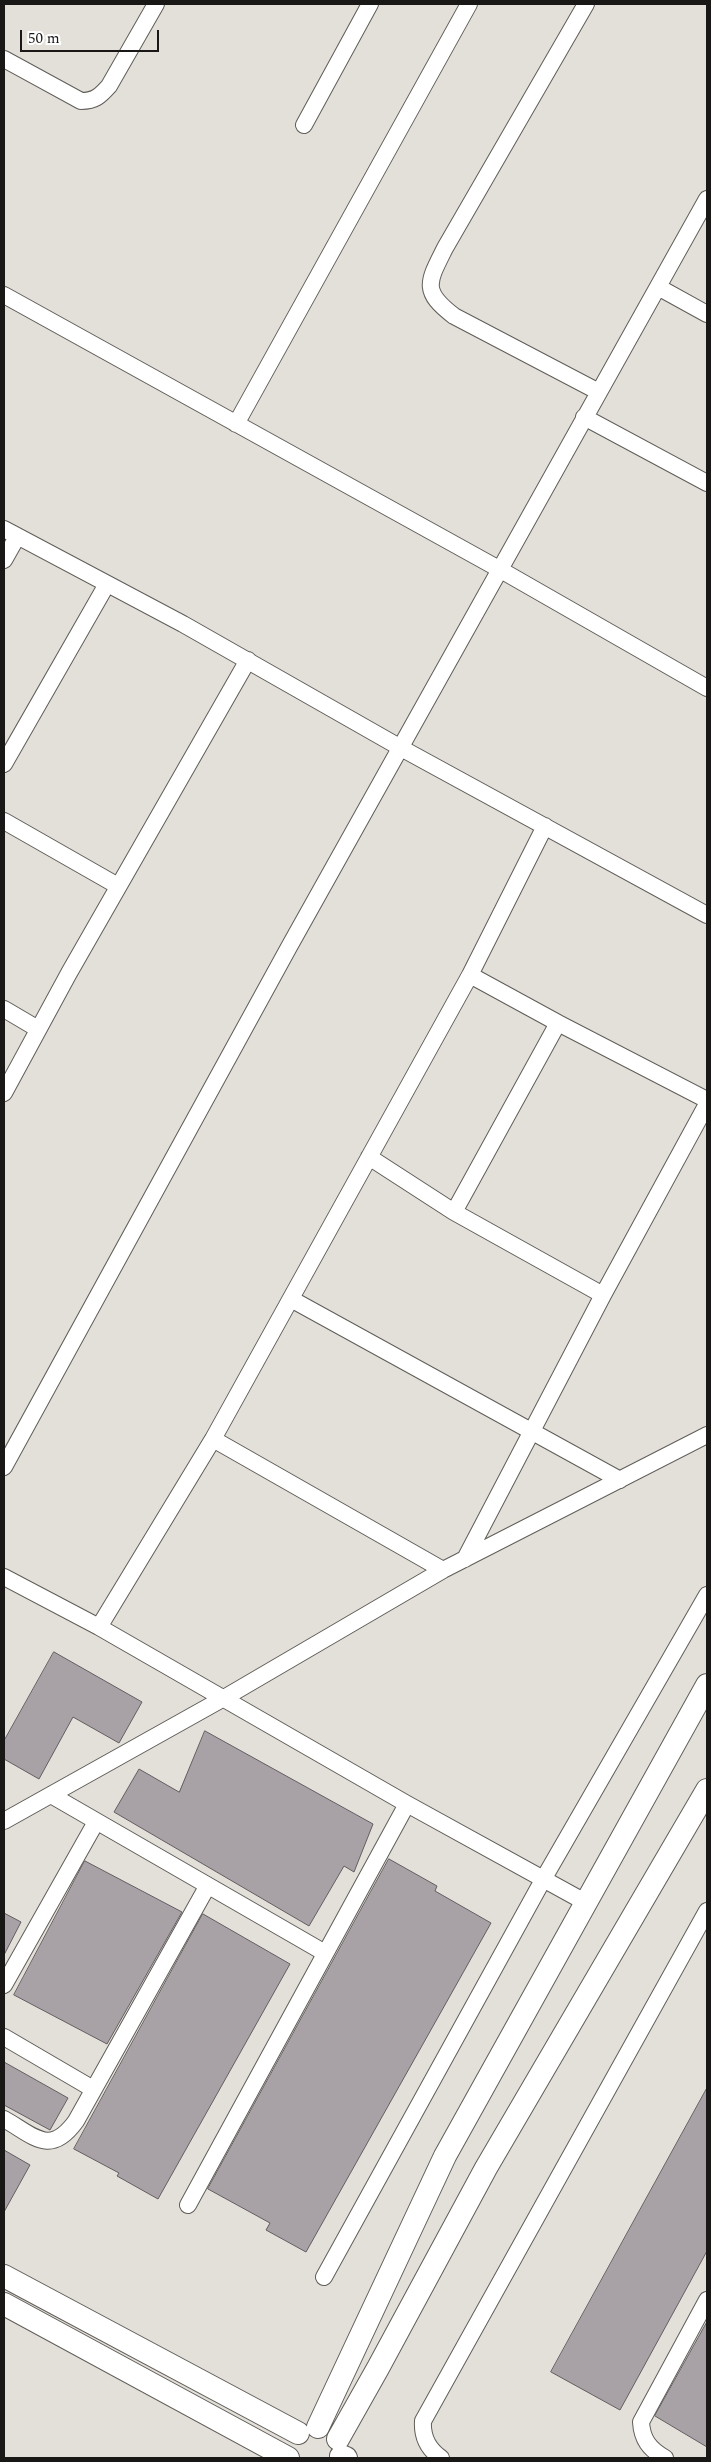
<!DOCTYPE html>
<style>
body{margin:0}
#map{position:relative;width:711px;height:2462px;overflow:hidden;background:#e3e0da;font-family:Spectral,serif}
canvas{display:block}
.frame{position:absolute;inset:0;border:5px solid #191816;pointer-events:none}
.scale{position:absolute;left:20px;top:30px;width:139px;height:22px;box-sizing:border-box;border:2px solid #191816;border-top:0;padding-left:6px;font-size:15px;line-height:18px;white-space:nowrap;color:#191816;-webkit-text-stroke:4px #fff;paint-order:stroke}
</style>
<div id="map">
<canvas width="711" height="2462"></canvas>
<div class="frame"></div>
<div class="scale">50 m</div>
</div>
<script>
const ctx = document.querySelector('canvas').getContext('2d');
ctx.lineJoin = 'round';
function fillPath(path, color) { ctx.fillStyle = color; ctx.fill(path, 'evenodd'); }
function strokePath(path, color, width, dash) { ctx.strokeStyle = color; ctx.lineWidth = width; ctx.lineCap = dash ? 'butt' : 'round'; ctx.setLineDash(dash || []); ctx.stroke(path); }
const building = new Path2D(`
 M54,1652L142,1702L119,1743L73,1717L39,1779L4,1759V1741Z
 M205,1731L373,1824L354,1872L344,1866L309,1926L114,1812L139,1769L179,1792Z
 M389,1859L437,1886L435,1891L491,1923L306,2252L266,2230L270,2223L208,2189Z
 M85,1861L182,1912L107,2044L14,1995Z
 M4,1913L21,1922L4,1955Z
 M203,1914L290,1964L158,2199L117,2176L119,2173L74,2149Z
 M4,2062L68,2098L50,2130L4,2105Z
 M707,2088V2251L620,2410L551,2372Z
 M4,2150L30,2165L4,2212Z
 M707,2322V2447L655,2416Z`);
fillPath(building, '#a8a2a6');
strokePath(building, '#635d61', 1);
const street = new Path2D(`
 M586,4L445,248C428,282 421,291 454,316L599,392
 M4,59L81,101C95,101 100,96 109,86L156,4
 M304,125L370,4
 M658,287L707,314
 M4,295L499,569L707,688
 M584,417L707,483
 M236,424L469,4
 M4,529L183,624L401,748L707,915
 M4,560L17,537
 M4,764L107,584
 M4,821L118,886
 M470,975L545,826
 M4,1009L38,1029
 M558,1023L707,1100
 M4,1093L69,973L248,660
 M369,1157L454,1212
 M291,1299L620,1480
 M213,1439L443,1570
 M4,1467L289,947L707,199
 M465,1559L603,1295L707,1104
 M4,1577L99,1627L407,1804L585,1902
 M99,1627L213,1439L470,975L558,1023L454,1212L603,1295
 M51,1795L325,1953
 M4,1821L224,1698L443,1570L707,1435
 M4,1985L96,1822
 M4,2037L93,2089
 M4,2119C34,2136 50,2157 76,2121L207,1887
 M188,2205L407,1804
 M324,2277L544,1878L707,1595
 M441,2458C428,2449 422,2436 423,2421L707,1911
 M665,2458C649,2449 642,2439 641,2422L707,2300`);
const secondary = new Path2D(`
 M4,2276L298,2433
 M4,2304L288,2458
 M318,2427L445,2156L707,1685
 M338,2439L378,2368L486,2168L707,1790
 M341,2456L346,2458`);
strokePath(street, '#605d58', 18);
strokePath(secondary, '#605d58', 24);
strokePath(street, '#fff', 16);
strokePath(secondary, '#fff', 22);
</script>
